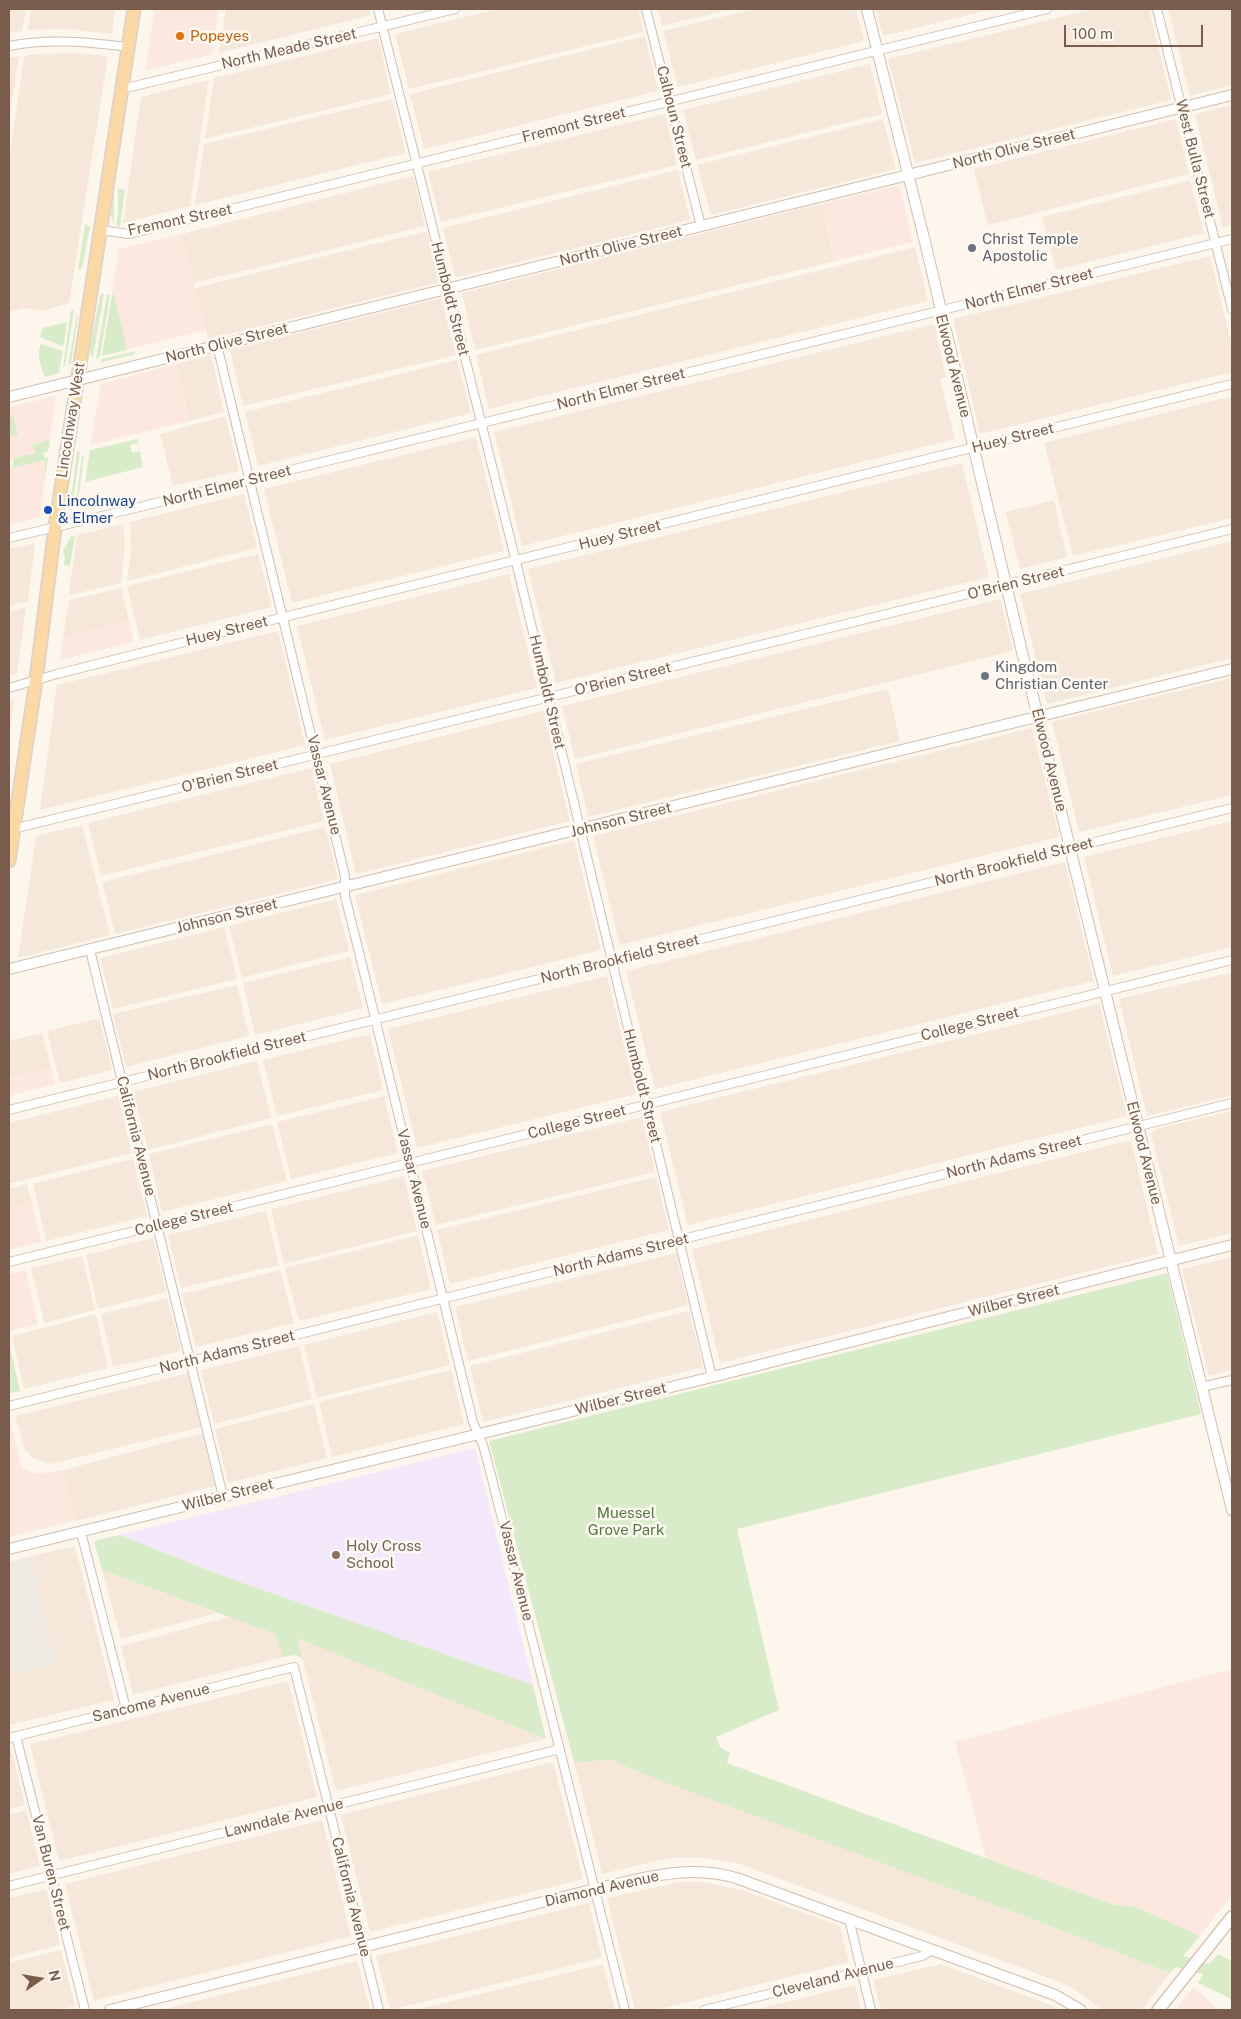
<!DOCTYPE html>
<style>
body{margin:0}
#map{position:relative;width:1241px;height:2019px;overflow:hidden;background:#fdf6ec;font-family:"Public Sans",sans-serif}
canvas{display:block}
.frame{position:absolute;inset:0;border:10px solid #7a5c4d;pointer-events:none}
.north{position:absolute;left:15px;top:1954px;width:50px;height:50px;-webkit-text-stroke:4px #fffaf3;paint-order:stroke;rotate:77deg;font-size:14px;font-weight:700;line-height:20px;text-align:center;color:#7a5c4d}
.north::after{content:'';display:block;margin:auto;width:18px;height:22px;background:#7a5c4d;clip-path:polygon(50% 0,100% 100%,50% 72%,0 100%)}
.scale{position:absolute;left:1064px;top:25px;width:139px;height:22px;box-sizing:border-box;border:2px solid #7a5c4d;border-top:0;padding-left:6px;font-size:15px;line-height:18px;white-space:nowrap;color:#7a5c4d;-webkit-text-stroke:4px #fffaf3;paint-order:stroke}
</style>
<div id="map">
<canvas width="1241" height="2019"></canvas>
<div class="frame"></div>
<div class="north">N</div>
<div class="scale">100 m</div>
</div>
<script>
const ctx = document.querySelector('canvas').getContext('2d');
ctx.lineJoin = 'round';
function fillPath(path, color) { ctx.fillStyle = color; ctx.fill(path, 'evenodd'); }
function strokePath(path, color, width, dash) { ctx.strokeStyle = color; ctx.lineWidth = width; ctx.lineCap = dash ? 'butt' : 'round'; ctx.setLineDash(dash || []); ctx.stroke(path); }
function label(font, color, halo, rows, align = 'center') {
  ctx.font = font + ' "Public Sans",sans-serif'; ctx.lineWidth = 5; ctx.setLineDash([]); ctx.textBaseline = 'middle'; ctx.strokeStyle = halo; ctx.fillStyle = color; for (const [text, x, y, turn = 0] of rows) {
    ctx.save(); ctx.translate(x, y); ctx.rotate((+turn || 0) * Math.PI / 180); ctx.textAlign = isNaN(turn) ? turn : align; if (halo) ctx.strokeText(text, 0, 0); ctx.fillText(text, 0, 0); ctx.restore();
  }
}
fillPath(new Path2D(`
 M9,9H26L22,31L9,33Z
 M31,9H115L112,34L69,29L28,30Z
 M226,9H370L371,15L219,53Z
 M498,9H638L644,32L409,89L395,34Z
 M658,9H731L662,26Z
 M755,9H856L864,41L678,87L663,31Z
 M876,9H993L883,36Z
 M1094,9H1149L1171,100L915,163L888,59Z
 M1168,9H1232V85L1190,96Z
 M645,36L658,91L424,149L410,94Z
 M378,38L391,94L205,139L214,78Z
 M77,53L108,56L69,303L42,311L25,308L9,312V160L24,56L35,54Z
 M19,56L9,120V58Z
 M870,64L882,114L696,160L683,110Z
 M209,80L190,206L123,223L141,97Z
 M392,99L406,153L195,205L204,144Z
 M1232,105V226L1223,228L1195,114Z
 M665,114L677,165L441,222L428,172Z
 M883,119L896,169L711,215L697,165Z
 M1176,119L1189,174L988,225L974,169Z
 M678,170L690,220L458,277L455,276L443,228Z
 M413,176L425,226L194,283L182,234Z
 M1190,180L1204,233L1056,270L1042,217Z
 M821,204L835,261L475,350L462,293Z
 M427,231L439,280L437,283L208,339L195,288Z
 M915,247L928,301L489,409L476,355Z
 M1210,256L1232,346V372L980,434L953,319Z
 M441,298L456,355L243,406L230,350Z
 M934,324L946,377L940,379L955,439L522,546L494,432Z
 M211,355L224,412L189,421L176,364Z
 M457,360L471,413L258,466L245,412Z
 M1232,396V518L1073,556L1044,443Z
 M225,416L239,471L173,486L160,434Z
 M476,437L504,551L292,603L264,489Z
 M962,463L989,577L556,683L528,569Z
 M244,494L257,548L127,581L131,550L130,522Z
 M1054,500L1067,557L1020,569L1006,512Z
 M123,524L125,544L121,583L69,595L77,535Z
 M1232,541V658L1047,704L1020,594Z
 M35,543L28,601L9,606V549Z
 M258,554L272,607L140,640L127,586Z
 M509,574L537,688L325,740L297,626Z
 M121,588L129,620L63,637L69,600Z
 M1000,599L1013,651L575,759L562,706Z
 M26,607L17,674L9,676V612Z
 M278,631L305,745L40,810L57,685Z
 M1232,678V795L1079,832L1052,722Z
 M888,689L900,741L588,817L576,764Z
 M14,699L9,737V700Z
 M543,711L570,821L356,874L330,764Z
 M1032,728L1059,837L620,945L593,836Z
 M311,768L324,821L101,876L88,823Z
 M1232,821V947L1113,976L1084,857Z
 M82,825L110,935L18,958L36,836Z
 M325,827L338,879L115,934L102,882Z
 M574,840L601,950L382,1004L355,895Z
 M1065,862L1094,981L655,1089L626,971Z
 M336,899L349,951L242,978L229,926Z
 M224,927L237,979L113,1009L100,958Z
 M350,957L363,1008L255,1035L243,983Z
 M1232,972V1095L1147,1116L1119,999Z
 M607,976L636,1094L417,1148L388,1029Z
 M237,985L249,1036L126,1067L113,1014Z
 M1099,1004L1127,1116L688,1225L660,1112Z
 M99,1018L112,1070L60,1083L47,1031Z
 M42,1033L51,1067L9,1078V1041Z
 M370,1034L383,1090L277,1116L263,1060Z
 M257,1061L271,1118L148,1150L133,1092Z
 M118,1096L132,1153L9,1184V1123Z
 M384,1096L398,1153L291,1179L277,1122Z
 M1232,1111V1233L1179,1246L1151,1134L1156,1129Z
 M642,1117L655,1172L436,1225L422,1171Z
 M272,1124L287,1181L162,1212L149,1154Z
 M1131,1140L1158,1254L720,1363L692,1249Z
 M133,1159L147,1216L46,1241L33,1184Z
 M404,1176L417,1231L284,1264L271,1209Z
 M656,1177L669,1230L450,1284L437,1230Z
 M27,1184L32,1202L9,1208V1189Z
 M266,1211L279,1265L181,1288L168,1235Z
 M418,1235L431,1289L299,1321L285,1268Z
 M153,1238L166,1292L98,1309L86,1255Z
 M676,1253L688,1305L468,1361L455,1307Z
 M82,1256L95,1310L44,1323L31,1268Z
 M1232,1257V1370L1209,1376L1182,1269Z
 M280,1270L294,1323L196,1347L182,1294Z
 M167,1298L181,1351L113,1367L101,1314Z
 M689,1311L703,1367L483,1422L470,1366Z
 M437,1312L450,1365L317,1398L304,1345Z
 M96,1314L108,1368L24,1389L12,1336Z
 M299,1346L312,1399L214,1424L201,1370Z
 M451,1370L464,1424L332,1457L319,1402Z
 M188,1373L201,1427L51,1464L32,1458L25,1450L15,1416Z
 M314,1404L327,1458L228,1483L215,1429Z
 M203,1433L215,1486L75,1521L63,1470Z
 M75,1546L114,1700L9,1725V1674L55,1663L32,1556Z
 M102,1570L217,1613L121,1639Z
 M229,1617L275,1634L283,1657L133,1695L121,1646Z
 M297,1637L546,1739L336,1791Z
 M288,1681L317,1797L59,1861L30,1744Z
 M9,1749H11L25,1805L9,1809Z
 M611,1760L1030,1918L1170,1973L1142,2010H1102L1071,1987L1054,1980L740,1864L707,1858L680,1857L660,1860L602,1874L574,1762Z
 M553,1762L583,1879L370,1932L341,1815Z
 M26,1810L40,1866L9,1874V1815Z
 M322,1820L351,1936L94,2001L65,1884Z
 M680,1882H703L741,1890L840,1926L849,1962L655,2010H635L607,1898Z
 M46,1889L60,1945L9,1958V1898Z
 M589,1903L602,1958L390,2010L376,1956Z
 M61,1950L75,2006L58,2010H9V1963Z
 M357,1961L370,2010H160Z
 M603,1964L615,2010H415Z
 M941,1964L1053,2006L1061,2010H881L873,1980Z
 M855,1985L861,2010H753Z`), '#f5e8da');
fillPath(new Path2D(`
 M155,9H219L212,54L145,71Z
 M899,185L913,242L835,261L821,204Z
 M182,234L206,330L102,356L119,249Z
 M176,364L189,421L90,445L101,384Z
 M56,396L48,452L9,461V407Z
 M48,457L40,517L9,525V466Z
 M129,620L134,642L60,660L63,637Z
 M51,1067L55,1084L9,1096V1078Z
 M32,1202L41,1242L9,1250V1208Z
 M26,1270L38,1324L9,1331V1274Z
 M9,1418L22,1468L36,1474L63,1470L75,1521L9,1537Z
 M1232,1669V1894L1200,1936L1139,1908L1111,1904L986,1858L955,1742Z
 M1194,1987L1218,2010H1175Z`), '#fde8e0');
fillPath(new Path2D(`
 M32,1556L55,1663L9,1674V1562Z`), '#efe9e4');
fillPath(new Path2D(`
 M475,1448L533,1685L223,1576L120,1535Z`), '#f3e8fa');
fillPath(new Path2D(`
 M118,189L125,190L120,227L116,225L118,212Z
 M114,191V224L110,214Z
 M85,224L90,227L82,268L78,270Z
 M102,294H104L93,357L90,353V347L100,296Z
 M107,295H110L100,357L96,358Z
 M112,295H114L127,350L102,356Z
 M71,310L74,311L65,366L63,367Z
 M77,314L78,317L71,364L68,365Z
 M67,322L64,344L62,346L40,337L43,328Z
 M41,344L63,351L59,373L45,377C41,367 36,354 41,344Z
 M136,351L133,355L101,362L102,359Z
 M13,416L18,435L9,436V417Z
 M137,439L138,443L130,445L132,453L140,451L143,467L85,482L90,450Z
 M48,440L50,441L48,452L43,453L44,458L48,457L45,479V460L12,468L14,458L36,453L31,445Z
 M80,451L72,509L70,510C68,503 66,497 72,491L77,452Z
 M82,456H84L77,509L75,508Z
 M71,536H75L70,566L64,565L65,557L63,551Z
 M1167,1273L1201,1414L737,1529L779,1710L716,1737L720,1747L730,1753L727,1763L1111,1904L1139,1908L1200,1936L1183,1956L1209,1964L1218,1954L1232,1961V2001L1228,1997L1198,1983L1203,1974L1176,1967L1170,1973L1030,1918L664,1782L611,1760L574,1762L489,1441Z
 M9,1343L20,1391L9,1393Z
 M120,1535L223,1576L533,1685L546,1739L297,1638L303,1659L296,1655L283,1657L275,1634L102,1570L94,1541Z`), '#d8ecc9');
const minor = new Path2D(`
 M378,9L518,570L712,1377
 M646,9L701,226
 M1157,9L1232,309
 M9,46C49,38 88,42 128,47
 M122,89L455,9
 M100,230L129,234L1047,9
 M217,345L345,876V896L359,952L473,1422L483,1445L491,1475L625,2010
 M9,538L123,511L1232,239
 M9,688L57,674L284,617L1232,384
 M13,829L1232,529
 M90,950L223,1496
 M9,1110L1232,808
 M9,1262L1232,960
 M1201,1387L1232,1380
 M9,1406L1232,1103
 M81,1532L126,1709
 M16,1736L85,2010
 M9,1738L294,1667L379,2010
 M9,1886L560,1749
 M849,1919L871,2010
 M704,2010L922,1956L932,1950`);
const tertiary = new Path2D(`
 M867,9L925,242L1022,652L1232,1510
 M9,397L1232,95
 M9,969L1232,669
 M9,1549L712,1377L1232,1245
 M110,2010L595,1889C643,1878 691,1863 739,1879L1055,1995L1081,2010`);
const secondary = new Path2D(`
 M1158,2010L1232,1917`);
const primary = new Path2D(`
 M9,861L36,680L55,528L134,9`);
strokePath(minor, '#d1beb0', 10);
strokePath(tertiary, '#d1beb0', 12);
strokePath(secondary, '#d6c0b0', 14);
strokePath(primary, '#dad1cd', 15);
strokePath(minor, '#fff', 8);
strokePath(tertiary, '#fff', 10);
strokePath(secondary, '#fff', 11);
strokePath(primary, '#fbd9a5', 12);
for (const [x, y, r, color] of [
 [180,36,5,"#e8710a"],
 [972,248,5,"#6b7280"],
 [48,510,5,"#1a4fb4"],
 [985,676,5,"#6b7280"],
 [336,1555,5,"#8d6e63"]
]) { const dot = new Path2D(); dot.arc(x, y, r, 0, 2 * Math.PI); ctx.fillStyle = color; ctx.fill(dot); strokePath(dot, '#fffaf3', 2); }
label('15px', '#c56008', '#fffaf3', [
 ["Popeyes",190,36]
], 'left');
label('15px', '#7a5c4d', '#fffaf3', [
 ["North Meade Street",289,49,-13],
 ["Calhoun Street",674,117,76],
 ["Fremont Street",574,125,-14],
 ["North Olive Street",1014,149,-14],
 ["West Bulla Street",1195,159,76],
 ["Fremont Street",180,220,-12],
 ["North Olive Street",621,246,-14],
 ["North Elmer Street",1029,289,-14],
 ["Humboldt Street",450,299,76],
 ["North Olive Street",227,343,-14],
 ["Elwood Avenue",953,366,76],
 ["North Elmer Street",621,389,-14],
 ["Lincolnway West",71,420,-81],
 ["Huey Street",1013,438,-14],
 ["North Elmer Street",227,486,-14],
 ["Huey Street",620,535,-14],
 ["O'Brien Street",1016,583,-14],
 ["Huey Street",227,631,-14],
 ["O'Brien Street",623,679,-14],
 ["Humboldt Street",547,692,77],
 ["Elwood Avenue",1049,760,76],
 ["O'Brien Street",230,776,-14],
 ["Vassar Avenue",324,785,76],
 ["Johnson Street",621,820,-14],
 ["North Brookfield Street",1014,862,-14],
 ["Johnson Street",227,916,-14],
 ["North Brookfield Street",620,959,-14],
 ["College Street",970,1024,-14],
 ["North Brookfield Street",227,1056,-14],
 ["Humboldt Street",642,1086,76],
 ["College Street",577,1122,-14],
 ["California Avenue",136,1136,76],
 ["Elwood Avenue",1144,1153,76],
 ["North Adams Street",1014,1157,-14],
 ["Vassar Avenue",414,1179,76],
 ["College Street",184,1219,-14],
 ["North Adams Street",621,1255,-14],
 ["Wilber Street",1014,1301,-14],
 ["North Adams Street",227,1352,-14],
 ["Wilber Street",621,1399,-14],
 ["Wilber Street",228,1495,-14],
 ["Vassar Avenue",516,1571,76],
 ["Sancome Avenue",151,1703,-14],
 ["Lawndale Avenue",284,1818,-14],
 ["Van Buren Street",51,1873,76],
 ["Diamond Avenue",602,1889,-13],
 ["California Avenue",351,1897,76],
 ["Cleveland Avenue",833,1978,-14]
]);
label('15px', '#5b616d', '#fffaf3', [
 ["Christ Temple",982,239],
 ["Apostolic",982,256],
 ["Kingdom",995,667],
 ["Christian Center",995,684]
], 'left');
label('15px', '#164399', '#fffaf3', [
 ["Lincolnway",58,501],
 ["& Elmer",58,518]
], 'left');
label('15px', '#537a41', '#fffaf3', [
 ["Muessel",626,1513],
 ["Grove Park",626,1530]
]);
label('15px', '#785e54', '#fffaf3', [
 ["Holy Cross",346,1546],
 ["School",346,1563]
], 'left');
</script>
